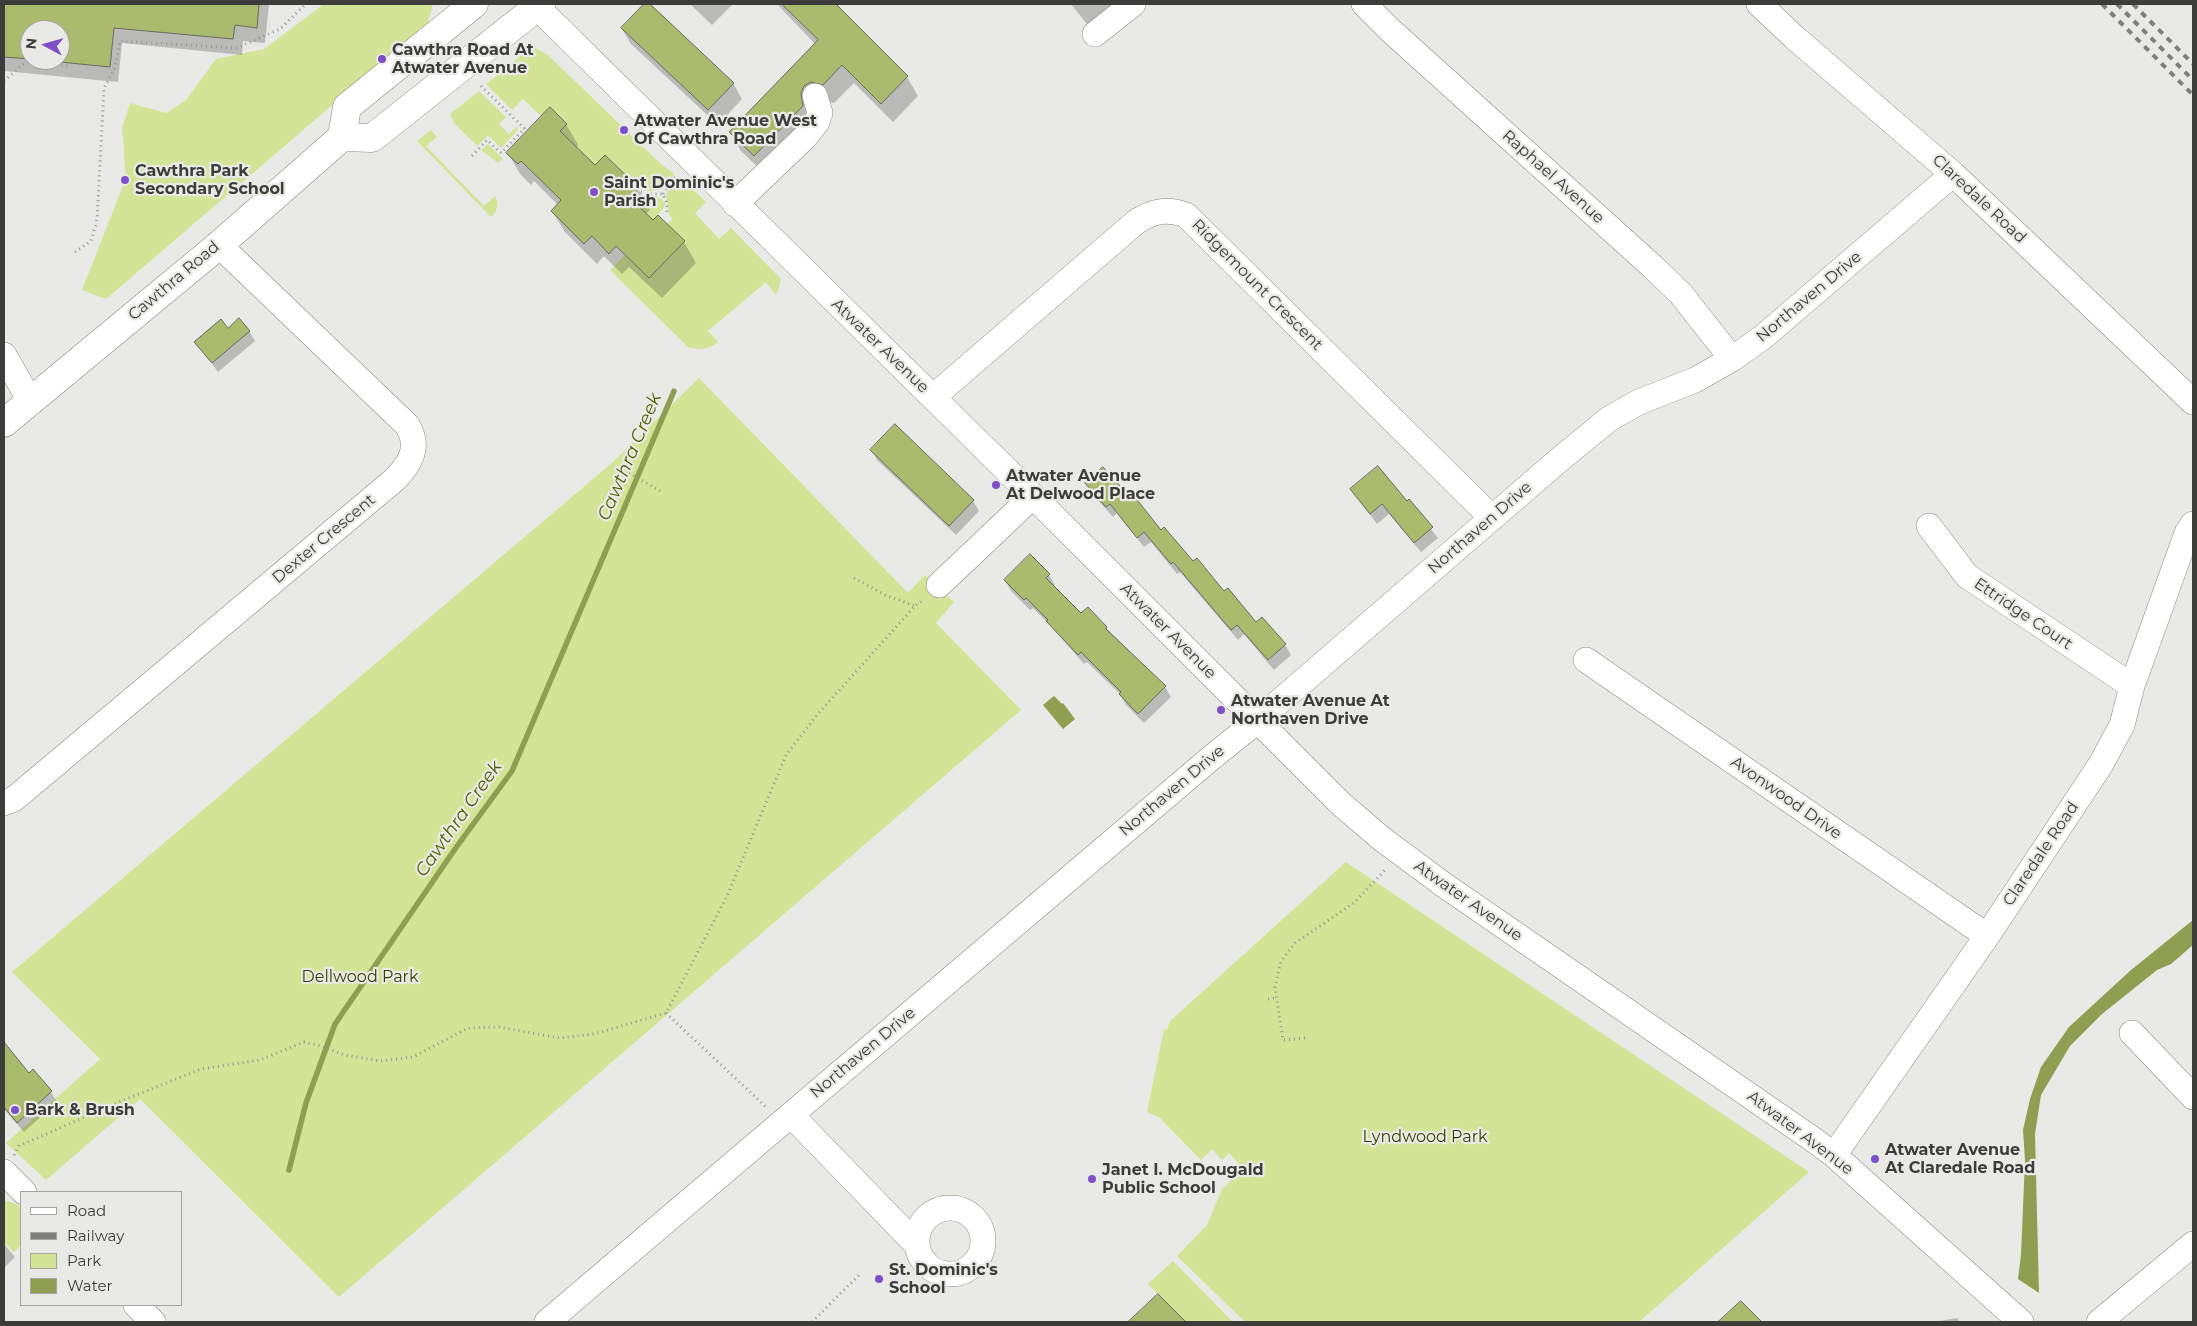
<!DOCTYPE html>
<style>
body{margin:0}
#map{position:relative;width:2197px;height:1326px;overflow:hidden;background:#e9eae5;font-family:Montserrat,sans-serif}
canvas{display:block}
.frame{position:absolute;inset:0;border:5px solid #3c3c3a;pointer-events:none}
.legend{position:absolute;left:20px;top:1191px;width:162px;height:115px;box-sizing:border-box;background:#e9eae5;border:1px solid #a4a4a1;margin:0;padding:6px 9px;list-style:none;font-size:15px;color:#3c3c3a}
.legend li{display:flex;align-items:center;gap:10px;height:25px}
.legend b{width:25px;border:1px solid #a4a4a1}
.north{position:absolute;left:20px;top:20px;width:50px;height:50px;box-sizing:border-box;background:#e9eae5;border:1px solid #a4a4a1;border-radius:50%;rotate:276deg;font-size:14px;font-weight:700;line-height:20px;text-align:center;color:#3c3c3a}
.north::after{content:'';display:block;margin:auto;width:18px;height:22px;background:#7f4fc7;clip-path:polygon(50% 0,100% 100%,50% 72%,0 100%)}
</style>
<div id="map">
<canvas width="2197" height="1326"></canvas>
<div class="frame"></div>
<ul class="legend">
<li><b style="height:6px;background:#fff"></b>Road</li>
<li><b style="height:6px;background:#7e7e7b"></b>Railway</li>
<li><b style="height:14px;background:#d3e496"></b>Park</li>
<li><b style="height:14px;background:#8f9e50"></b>Water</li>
</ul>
<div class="north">N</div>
</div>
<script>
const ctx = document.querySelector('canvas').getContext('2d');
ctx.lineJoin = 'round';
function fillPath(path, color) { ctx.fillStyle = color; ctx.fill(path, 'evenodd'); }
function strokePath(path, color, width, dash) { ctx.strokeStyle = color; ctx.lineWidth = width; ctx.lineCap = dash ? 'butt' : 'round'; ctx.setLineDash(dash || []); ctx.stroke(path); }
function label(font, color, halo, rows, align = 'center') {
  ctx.font = font + ' Montserrat,sans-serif'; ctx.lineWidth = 4.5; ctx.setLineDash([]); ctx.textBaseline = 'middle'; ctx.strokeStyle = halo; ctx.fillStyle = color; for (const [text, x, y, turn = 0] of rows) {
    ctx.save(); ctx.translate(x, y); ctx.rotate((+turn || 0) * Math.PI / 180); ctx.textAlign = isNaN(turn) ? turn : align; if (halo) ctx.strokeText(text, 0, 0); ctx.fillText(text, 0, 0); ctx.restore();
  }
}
fillPath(new Path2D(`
 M324,4H433L428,23L106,299L82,290L126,178L122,128L130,103L166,113L186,100L216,59L264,49Z
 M535,48L548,55L661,164L674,174C650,213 626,176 605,155L595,165L560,131L567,123L550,107L541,116L523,99L512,110L486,84L524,53Z
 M479,91L506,117L499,124L509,134L516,127L518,130L501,148L488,135L477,146L454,123L450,114Z
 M431,130L437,137L426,146L484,206L495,196C499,204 498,210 491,217L417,141Z
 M488,144L503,159L498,163L481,150Z
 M679,181H684L706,202L695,213L719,239L731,228L781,279L778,291L775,294L766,282L708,331L718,342C708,350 700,350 688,347L610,270L625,255L649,278L684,242L667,224L673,219L669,215L666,195L672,185Z
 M634,194C645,196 659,192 665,204L663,209L653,220L630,198Z
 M699,378L908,593L925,575L954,602L936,623L1021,710L339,1297L140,1099L46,1180L6,1143L100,1059L12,972L613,462Z
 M1346,862L1809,1172L1639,1322H1245L1177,1256L1207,1225L1222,1189L1243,1169L1229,1153L1222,1160L1212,1149L1201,1160L1159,1117L1147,1112L1164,1029L1167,1030L1170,1021Z
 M4,1200L17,1204L21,1208V1245L14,1252L4,1242Z
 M1173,1261L1233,1322H1186L1148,1284Z`), '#d3e496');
fillPath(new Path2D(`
 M1054,696L1062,704L1063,703L1075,719L1063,729L1043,705Z
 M2193,920V945L2171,964L2157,970L2102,1014L2070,1046L2041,1095L2035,1134L2039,1293L2018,1279L2021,1255L2025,1160L2023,1130L2030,1099L2041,1067L2069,1027L2131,970Z`), '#8f9e50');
fillPath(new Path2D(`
 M4,4H269L265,43L243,41L242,55L122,43L118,82L4,71ZM30,30H60V60H30Z
 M646,4H648L733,83L742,99L718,125L631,44L622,29Z
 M690,4H733L712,25Z
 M777,4H834L907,77L918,96L893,122L854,83L834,103L823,101L765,174L741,151L730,132L815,44Z
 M1071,4H1135L1094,33Z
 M566,124L578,145L576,148L595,167L638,189L650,210L645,215L684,242L696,263L662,298L629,267L622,274L604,256L597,264L565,232L552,211L558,205L534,181L531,185L520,174L508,153Z
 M228,329L249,331L255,341L218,372L196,342Z
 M872,450L973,501L979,511L956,535L877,460Z
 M1086,484L1161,532L1256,623L1261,618L1285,645L1291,655L1274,670L1244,634L1238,640L1180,572L1177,574L1151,542L1144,547L1117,513L1113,517L1092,494Z
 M1351,489L1406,503L1409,501L1438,538L1421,552L1389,514L1377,524Z
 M1049,575L1055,585L1053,587L1081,615L1106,628L1165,687L1171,697L1144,723L1126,705L1120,694L1087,662L1084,664L1050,625L1033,608L1030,610L1011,591L1005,580Z
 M4,1043L29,1075L33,1071L51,1092L57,1102L24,1132L4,1109Z
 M4,1244L15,1257L4,1268Z
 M1158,1295L1184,1322H1130Z
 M1957,1318L1960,1322H1939V1321Z`), '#0003');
strokePath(new Path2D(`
 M289,1170L306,1103L335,1024L455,849L512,771L674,391`), '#8f9e50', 5.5);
const building = new Path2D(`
 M4,4H259L257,28L235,25L233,39L114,28L110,67L60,62V30H30V59L4,57Z
 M644,4H650L734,83L708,110L621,28Z
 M782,4H836L908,76L881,104L842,65L823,85L811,82L804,86L801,93L803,106L754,156L729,132L818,40Z
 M550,107L567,124L560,131L595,165L605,155L639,188L630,198L653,220L658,215L685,241L649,278L616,246L609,254L592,236L584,244L551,211L561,200L521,161L518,164L506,153Z
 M239,318L250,331L212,363L194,342L221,319L228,328Z
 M895,424L974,500L949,526L870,450Z
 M1378,466L1407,501L1409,499L1433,527L1414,543L1382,504L1370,514L1350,489Z
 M1103,467L1131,498L1134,496L1161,530L1164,527L1193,561L1197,558L1224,591L1228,588L1256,622L1262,617L1286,644L1268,660L1237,625L1231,630L1173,562L1171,564L1144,532L1137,538L1110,504L1106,507L1085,483Z
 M1030,554L1050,574L1046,578L1081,613L1088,607L1107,627L1106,629L1166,686L1138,714L1119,694L1121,692L1081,652L1078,655L1046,621L1048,620L1026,598L1024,600L1004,580Z
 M4,1042L29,1073L33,1069L52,1091L17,1123L4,1107Z
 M1158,1294L1186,1322H1128Z
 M1741,1301L1762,1322H1718Z`);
fillPath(building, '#abbb6d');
strokePath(building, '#686965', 1);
const minor = new Path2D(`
 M534,4L1033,496L1341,804L1382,839L1444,885L1811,1138L1834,1155L2021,1322
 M1364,4L1390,30L1653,267L1681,294L1732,359
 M1759,4L1794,37L1953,174L2193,402
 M1095,34L1133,4
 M735,204L805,137L817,122L820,113L815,96
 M4,355L30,401
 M933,397L1136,222C1153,211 1166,208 1186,215L1492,518
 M1929,526L1967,576L2132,686
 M939,585L1033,496
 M1586,660L1987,936
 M4,803L14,799L393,481C410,465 421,447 407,425L219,245
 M2132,1033L2193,1097
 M791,1115L916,1244
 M1834,1155L1987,936L2101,764L2122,725L2132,686L2187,533L2193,524
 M4,1172L24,1192
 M917 1241a33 33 0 1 1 66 0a33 33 0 1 1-66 0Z
 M136,1305L153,1322
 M547,1322L1211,758L1257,721L1559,460L1609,419L1639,402L1695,380L1732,359L1763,337L1953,174
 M2099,1322L2193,1244`);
const major = new Path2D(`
 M342,137L372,138L541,4
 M4,423L219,245L342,137L347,107L474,4`);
strokePath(minor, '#8a8b87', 26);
strokePath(major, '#8a8b87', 29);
strokePath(new Path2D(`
 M4,81L27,61L70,66
 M481,86L527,131
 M472,156L487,140L501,153L525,128
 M636,191L647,194H663L667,204V213
 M663,194L678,174
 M75,252L91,241L97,220L104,88L115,68L120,41L237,48L280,29L306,4
 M629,473L660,491
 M854,578L885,595L915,606
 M1268,999L1276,998
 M666,1013L767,1108
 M1305,1038L1283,1040L1275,987L1281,961L1295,943L1354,903L1386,869
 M14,1155L19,1146L119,1102L201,1069L260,1060L304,1042L321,1046L344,1055L380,1061L413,1057L468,1028L499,1027L559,1038L594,1034L666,1013L727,896L786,755L817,715L915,606L924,599
 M812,1322L861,1273`), '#949591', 3, [1, 4]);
strokePath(minor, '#fff', 25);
strokePath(major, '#fff', 28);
strokePath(new Path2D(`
 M2102,4L2193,95
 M2117,4L2193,80
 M2133,4L2193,64`), '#7e7e7b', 4, [6, 6]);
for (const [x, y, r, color] of [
 [382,59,5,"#7f4fc7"],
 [624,130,5,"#7f4fc7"],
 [125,180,5,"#7f4fc7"],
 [594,192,5,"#7f4fc7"],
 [996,485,5,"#7f4fc7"],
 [1221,710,5,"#7f4fc7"],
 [15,1110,5,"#7f4fc7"],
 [1875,1159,5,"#7f4fc7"],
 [1092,1179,5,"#7f4fc7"],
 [879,1279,5,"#7f4fc7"]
]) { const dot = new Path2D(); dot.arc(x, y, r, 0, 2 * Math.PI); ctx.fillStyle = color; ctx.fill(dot); strokePath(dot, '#e9eae5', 2); }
label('bold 16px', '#3c3c3a', '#e9eae5', [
 ["Cawthra Road At",392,50],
 ["Atwater Avenue",392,68],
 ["Atwater Avenue West",634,121],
 ["Of Cawthra Road",634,139],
 ["Cawthra Park",135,171],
 ["Secondary School",135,189],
 ["Saint Dominic's",604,183],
 ["Parish",604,201],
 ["Atwater Avenue",1006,476],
 ["At Delwood Place",1006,494],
 ["Atwater Avenue At",1231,701],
 ["Northaven Drive",1231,719],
 ["Bark & Brush",25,1110],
 ["Atwater Avenue",1885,1150],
 ["At Claredale Road",1885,1168],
 ["Janet I. McDougald",1102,1170],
 ["Public School",1102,1188],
 ["St. Dominic's",889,1270],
 ["School",889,1288]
], 'left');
label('16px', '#3c3c3a', '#e9eae5', [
 ["Raphael Avenue",1553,177,42],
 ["Claredale Road",1979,199,43],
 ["Cawthra Road",174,281,-40],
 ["Ridgemount Crescent",1257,285,45],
 ["Northaven Drive",1809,297,-40],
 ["Atwater Avenue",880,346,44],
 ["Northaven Drive",1480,528,-41],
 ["Dexter Crescent",324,539,-40],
 ["Ettridge Court",2023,614,34],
 ["Atwater Avenue",1168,631,45],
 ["Northaven Drive",1172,791,-40],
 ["Avonwood Drive",1786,798,35],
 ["Claredale Road",2041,854,-56],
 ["Atwater Avenue",1468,901,35],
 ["Northaven Drive",863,1053,-40],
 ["Atwater Avenue",1800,1133,37]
]);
label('16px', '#374003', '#e9eae5', [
 ["Dellwood Park",360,977],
 ["Lyndwood Park",1425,1137]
]);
label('italic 18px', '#515e00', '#e9eae5', [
 ["Cawthra Creek",630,457,-67],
 ["Cawthra Creek",459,819,-55]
]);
</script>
